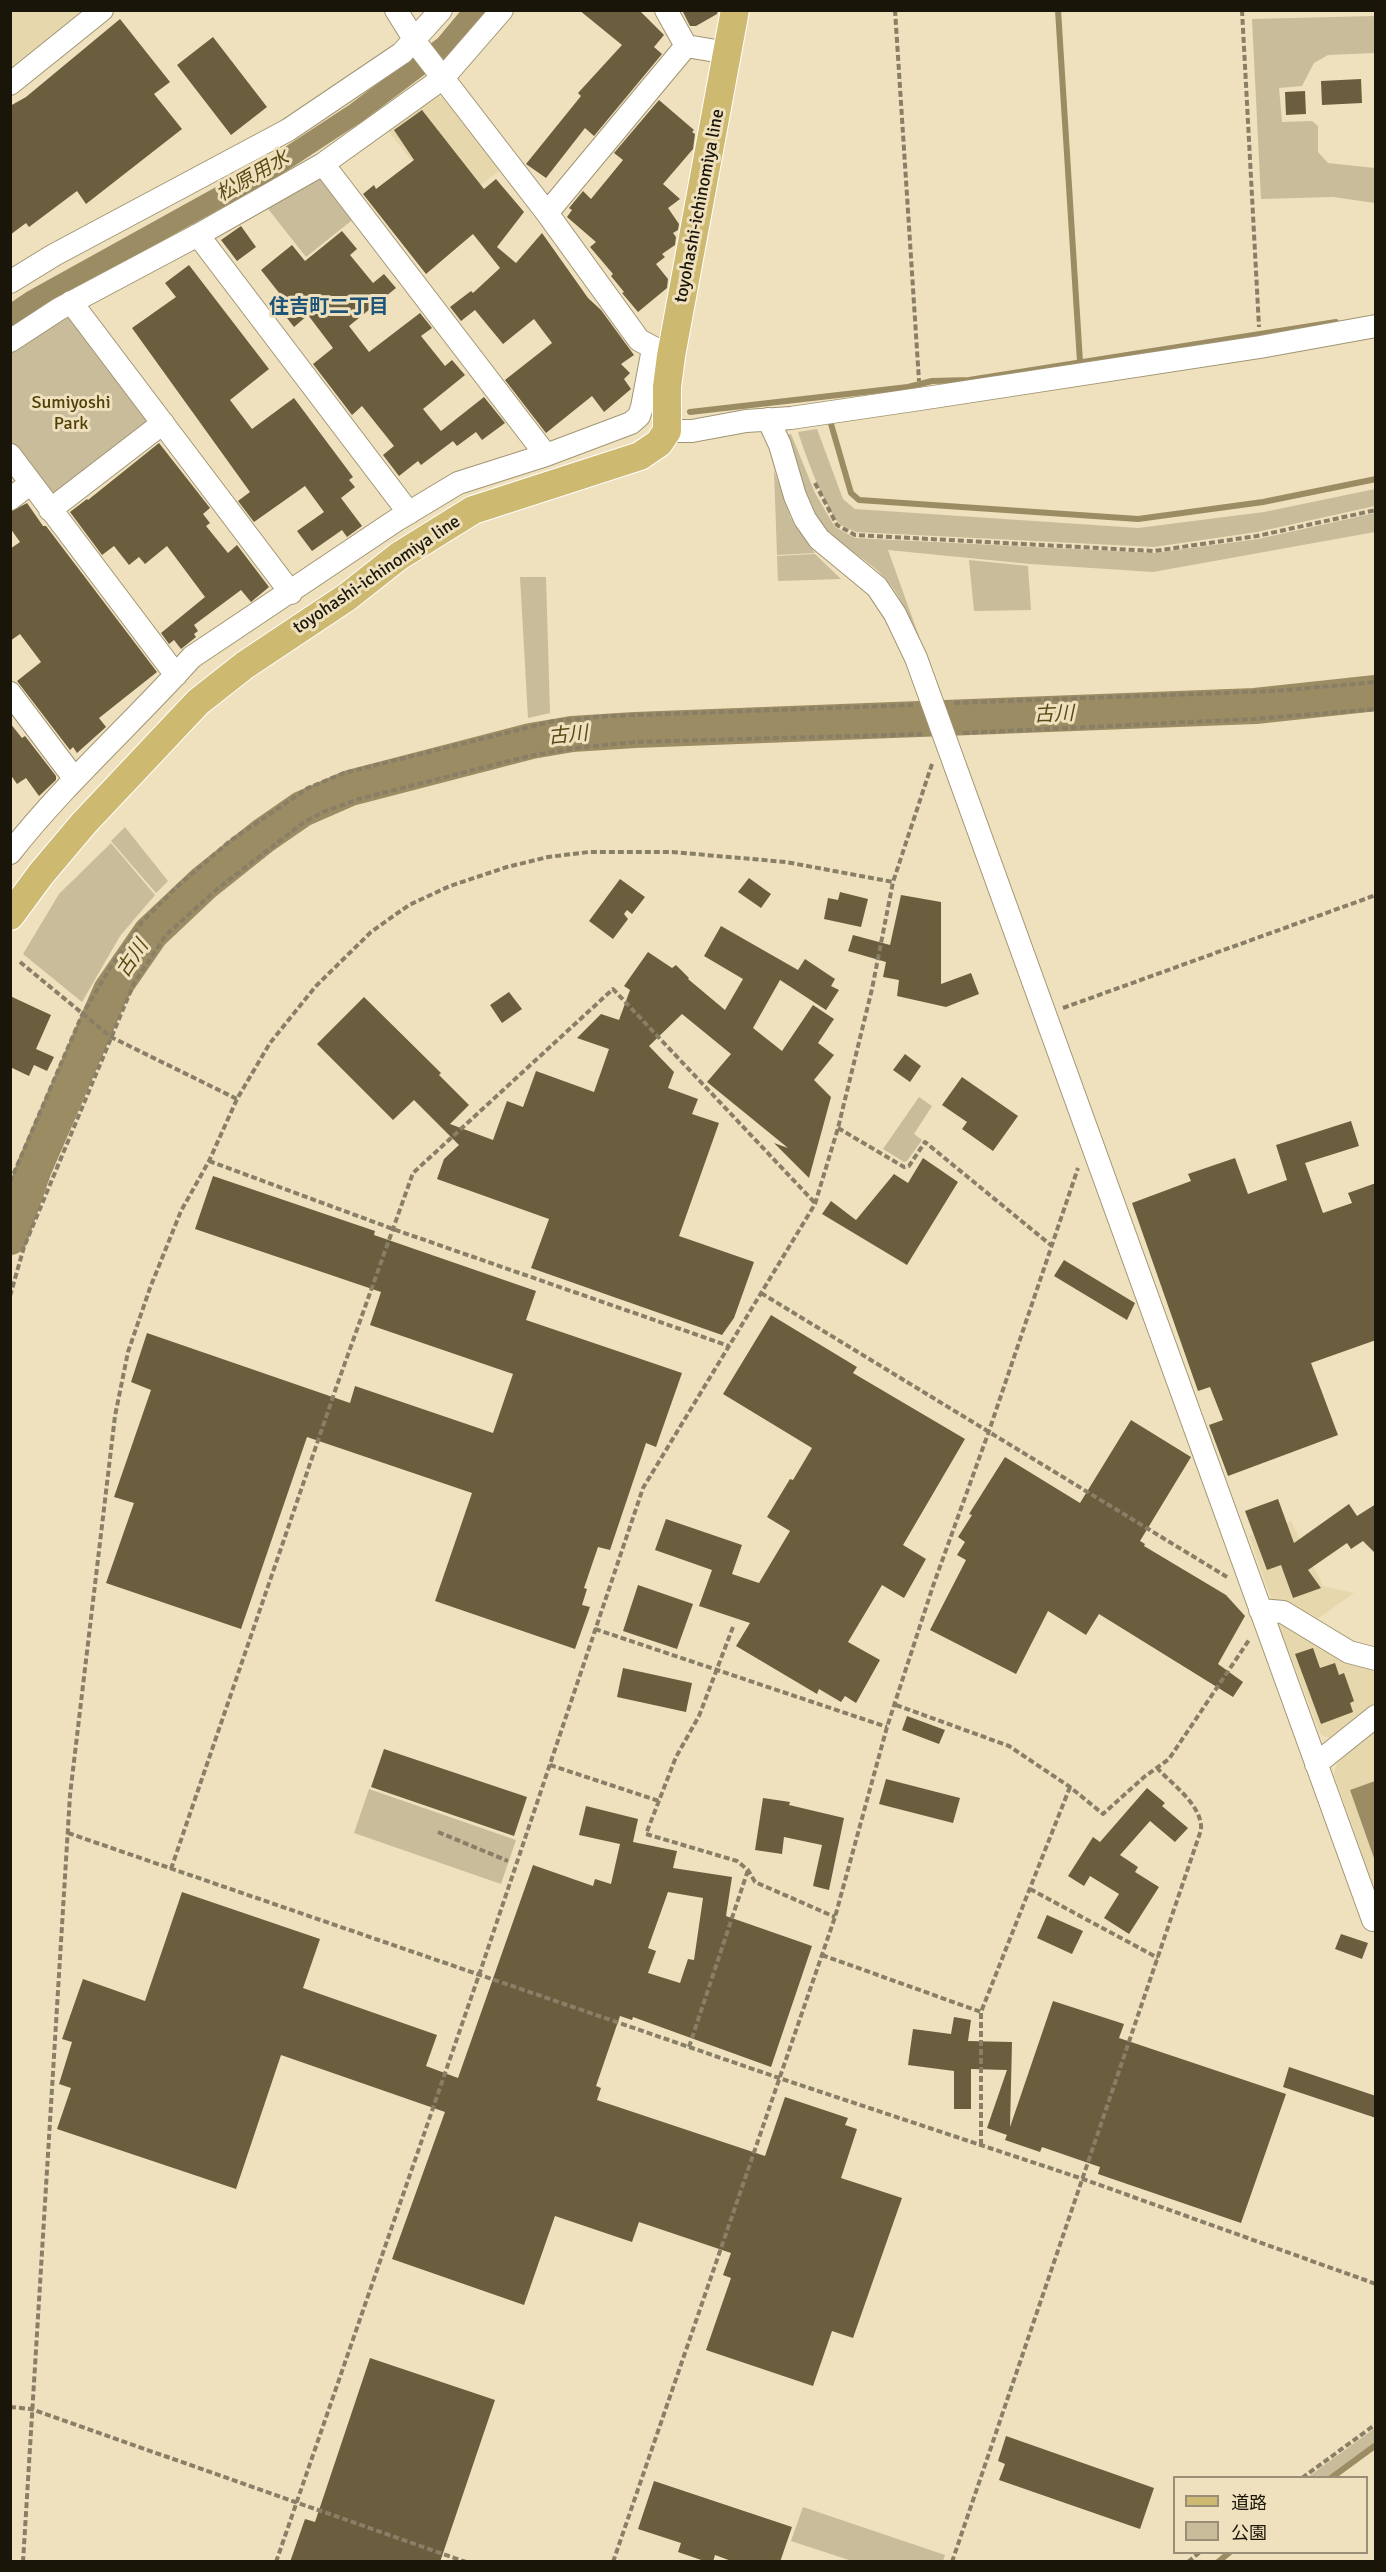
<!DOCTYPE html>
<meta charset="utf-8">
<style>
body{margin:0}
#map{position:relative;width:1386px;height:2572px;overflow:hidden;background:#efe1be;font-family:Signika,"Noto Sans JP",sans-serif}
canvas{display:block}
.frame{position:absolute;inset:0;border:12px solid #1a1509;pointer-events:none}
.legend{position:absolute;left:1173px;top:2476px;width:195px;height:78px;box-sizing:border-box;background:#efe1be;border:2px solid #9a8f76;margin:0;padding:8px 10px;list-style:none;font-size:18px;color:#1a1509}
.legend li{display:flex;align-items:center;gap:12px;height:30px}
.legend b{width:30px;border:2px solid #9a8f76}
</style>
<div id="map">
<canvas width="1386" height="2572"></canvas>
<div class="frame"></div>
<ul class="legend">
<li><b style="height:8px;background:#ceb970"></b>道路</li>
<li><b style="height:16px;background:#c8bc9b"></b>公園</li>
</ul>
</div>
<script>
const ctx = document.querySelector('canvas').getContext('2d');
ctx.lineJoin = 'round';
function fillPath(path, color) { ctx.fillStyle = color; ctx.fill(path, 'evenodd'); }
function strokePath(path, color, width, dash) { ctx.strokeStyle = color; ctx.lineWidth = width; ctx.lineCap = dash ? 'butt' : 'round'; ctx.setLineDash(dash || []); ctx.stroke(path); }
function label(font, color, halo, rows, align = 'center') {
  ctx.font = font + ' Signika,"Noto Sans JP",sans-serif'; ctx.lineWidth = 6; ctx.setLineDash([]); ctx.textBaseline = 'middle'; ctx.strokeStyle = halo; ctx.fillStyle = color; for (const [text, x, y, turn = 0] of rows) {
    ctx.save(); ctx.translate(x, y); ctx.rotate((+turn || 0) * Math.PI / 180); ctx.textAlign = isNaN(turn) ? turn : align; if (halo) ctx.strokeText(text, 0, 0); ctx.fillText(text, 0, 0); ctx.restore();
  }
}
fillPath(new Path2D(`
 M11,11H86L11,67Z
 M432,96L442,97L500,170L450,210L387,129Z
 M1291,1521L1323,1586L1354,1593L1313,1622L1273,1604L1249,1536Z
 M1277,1621L1375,1668V1703L1330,1738L1321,1735Z
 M1375,1730V1891L1334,1774L1338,1760Z`), '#e7d7ac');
fillPath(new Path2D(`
 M478,11H491L449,58H444L441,55Z
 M1375,16V53L1328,55L1314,63L1302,86L1279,88L1282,122L1312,121L1318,126V152L1328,163L1375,168V203L1333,197L1261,199L1252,19Z
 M317,177L327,179L356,217L306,257L265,205Z
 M62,317H72L149,417L148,429L57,497L48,496L11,447V353Z
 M817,429L843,499L855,509L1138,528L1264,512L1375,489V506L1257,532L1154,547L856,532C851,529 843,527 839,523C825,509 804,451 798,432Z
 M791,434L815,493L835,527L855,538L1154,553L1258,539L1375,513V532L1153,572L1030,564L888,550L921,642C909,617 899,590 878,571C862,556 842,547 827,531C804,504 794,467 782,435Z
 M774,470L791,518L815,553L777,555Z
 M815,554L841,579L778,581L777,556Z
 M969,560L1028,566L1031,610L974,611Z
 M520,577H546L550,713L528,718Z
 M125,827L168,881L156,893L111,841Z
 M111,843L155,895L120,936L82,1002L23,954L59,894Z
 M919,1097L932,1106L914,1134L922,1140L907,1161L904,1162L883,1149Z
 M369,1789L516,1840L501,1884L354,1833Z
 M1375,2428V2443L1329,2477H1308Z
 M803,2507L945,2555L943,2561H852L791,2541Z`), '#c8bc9b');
fillPath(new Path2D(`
 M1375,1781H1376L1375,1861L1350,1790Z`), '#9c8c63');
strokePath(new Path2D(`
 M1058,10L1080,362
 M690,412L908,387L932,381L969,380L1336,322
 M829,417L851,493L859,500L1138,519L1263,502L1376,479
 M1331,2478L1376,2445
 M1218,2562L1230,2552`), '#9c8c63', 6);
strokePath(new Path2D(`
 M10,316L32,301L272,168L356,113L445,46L475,10`), '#9c8c63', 21);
strokePath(new Path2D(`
 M10,1237L34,1168L111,991L151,933L204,883L263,836L302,809L350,788L531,741L572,734L635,730L1255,706L1376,693`), '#9c8c63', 36);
fillPath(new Path2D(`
 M579,10H639L664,35L654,47L662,54L594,136L585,128L546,178L526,164L581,96L578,93L622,45Z
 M682,10H718L717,14L696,26H690Z
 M120,19L170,82L154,94L182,129L86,204L77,191L29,227L26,223L10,235V106L26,97Z
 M213,37L267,107L231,135L177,65Z
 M1361,79L1362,103L1322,105L1321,81Z
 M1305,91L1306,114L1286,115L1285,92Z
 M659,100L694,130L692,132L695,134L693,149L663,184L680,199L668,208L679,224L678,230L673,233L676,237L675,245L662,254L665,257L656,264L668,279L667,288L638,312L622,293L624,292L611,276L613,274L590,247L596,242L567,217L572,210L569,208L583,191L591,199L623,160L614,153Z
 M422,110L484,189L496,179L524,212L497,247L516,263L542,233L588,298L601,310L634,355L621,364L630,373L624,379L631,389L604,412L592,396L546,433L505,380L552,343L534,319L503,344L475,310L461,321L450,307L471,291L473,293L500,268L473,234L426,274L363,194L374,185L376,189L414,160L394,130Z
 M241,226L256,247L237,261L221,240Z
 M342,231L357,249L350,255L373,283L384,274L396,288L349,326L369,352L420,313L432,328L421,336L445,366L452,360L465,375L423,409L441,431L484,397L505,423L482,440L476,432L457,446L453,441L421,465L418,461L399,476L383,455L394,446L362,406L352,415L313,364L333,348L308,315L294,327L280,309L287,303L261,270L292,245L305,261Z
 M189,265L269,369L230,400L252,429L294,398L353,477L349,480L355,487L341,498L362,526L347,537L342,530L312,551L297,531L324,512L305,486L254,522L238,501L250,492L132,328L176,297L165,283Z
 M159,443L210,508L203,514L210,523L206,526L228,553L237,545L269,587L251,602L241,590L194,625L198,631L194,634L196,637L181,649L174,640L169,644L161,633L205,597L167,546L145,564L139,557L129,565L114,546L102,555L70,512L87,499L88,500Z
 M27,503L43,526H46L157,672L99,718L106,727L77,753L73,747L70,750L17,681L41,662L20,634L10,641V549L20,542L10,528V512Z
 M10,723L22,738L25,736L56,776V780L39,796L26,778L17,784L10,774Z
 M749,878L771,894L761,908L738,892Z
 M620,879L645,897L632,914L627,910L624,914L628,919L613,939L589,921Z
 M840,892L868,899L861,927L824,919L828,898L838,900Z
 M901,895L941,902V984L971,973L979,994L946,1007L897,996L899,980L883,977L886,962L848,951L853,935L890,945Z
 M721,926L798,970L805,959L835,979L831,986L839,990L826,1010L780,980L753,1028L782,1051L813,1005L834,1019L818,1043L834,1055L814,1080L831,1097L809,1178L774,1143L788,1148L707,1082L731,1054L682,1014L649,1046L674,1072L668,1088L698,1099L692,1114L719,1123L679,1236L754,1262L734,1318L722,1335L531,1268L549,1219L437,1179L444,1159L459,1145L414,1100L393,1120L317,1044L364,997L441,1073L439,1075L469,1105L450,1124L493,1140L507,1101L523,1107L536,1071L594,1092L609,1049L577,1038L601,1014L619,1020L630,990L624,986L648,952L672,968L676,965L689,978L688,979L725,1010L743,979L704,956Z
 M509,992L522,1009L502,1023L490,1005Z
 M10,996L51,1015L36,1049L54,1057L47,1071L34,1065L29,1076L10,1067Z
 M905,1054L921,1066L910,1082L893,1070Z
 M962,1077L1018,1116L993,1151L962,1129L967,1122L942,1105Z
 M1351,1121L1359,1146L1305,1163L1323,1213L1352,1203L1348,1193L1376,1183V1340L1311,1363L1338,1435L1228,1476L1209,1425L1223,1420L1210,1387L1198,1391L1132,1203L1191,1181L1188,1174L1235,1158L1248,1194L1287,1180L1276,1145Z
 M923,1158L958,1182L907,1265L822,1214L831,1201L856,1220L894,1174L908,1183Z
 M213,1176L375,1231L374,1235L536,1291L526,1320L682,1373L656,1447L646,1443L610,1550L598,1547L584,1588L587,1589L582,1605L590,1607L575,1649L435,1601L472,1493L307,1437L241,1629L106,1583L134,1503L114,1497L151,1390L131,1382L147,1333L350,1403L355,1386L493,1433L513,1374L370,1325L381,1292L195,1229Z
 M1064,1260L1135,1303L1127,1320L1054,1276Z
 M771,1315L857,1367L853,1373L965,1439L903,1545L926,1559L904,1598L882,1585L848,1642L880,1660L856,1703L845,1696L841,1702L819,1689L817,1694L736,1646L750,1623L699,1606L712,1570L655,1550L666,1519L742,1545L732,1574L759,1583L790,1531L767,1517L790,1479L793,1480L812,1448L723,1394Z
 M1131,1420L1191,1457L1140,1541L1145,1544L1144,1546L1226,1595L1245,1616L1218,1664L1243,1682L1233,1697L1099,1614L1086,1635L1048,1611L1016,1674L930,1630L966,1560L957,1555L965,1542L958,1537L972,1515L969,1514L1005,1457L1080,1503Z
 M1278,1499L1294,1543L1349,1504L1357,1516L1376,1504V1554L1363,1541L1351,1549L1347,1543L1308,1570L1321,1588L1293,1598L1281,1565L1267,1570L1245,1511Z
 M638,1585L693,1604L677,1649L623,1631Z
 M1313,1648L1320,1668L1335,1663L1339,1675L1344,1673L1354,1701L1350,1703L1353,1712L1321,1724L1295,1654Z
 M623,1668L692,1683L686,1712L617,1697Z
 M907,1716L945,1730L939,1744L902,1730Z
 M384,1749L527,1797L514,1836L371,1787Z
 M886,1779L960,1798L953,1823L879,1804Z
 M1147,1788L1165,1803L1162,1806L1188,1828L1175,1842L1150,1821L1120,1855L1138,1867L1135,1872L1159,1887L1129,1934L1104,1918L1119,1894L1090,1876L1084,1886L1068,1876L1093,1837L1100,1842Z
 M763,1798L790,1802L789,1805L844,1818L829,1890L813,1886L822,1845L784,1837L782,1854L755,1850Z
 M586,1806L638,1819L633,1842L677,1851L673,1868L732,1877L726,1916L812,1946L771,2067L633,2017L632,2020L620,2016L596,2086L601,2088L597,2100L765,2156L785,2097L848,2118L845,2125L857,2129L841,2178L902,2198L853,2338L832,2331L813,2386L706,2350L731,2278L723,2275L731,2253L639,2222L632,2242L555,2216L524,2305L392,2259L445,2112L281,2055L236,2189L57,2129L71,2088L59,2084L72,2042L62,2039L83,1979L145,2001L182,1892L320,1939L303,1988L437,2035L426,2066L458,2078L533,1865L593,1886L595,1879L611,1884L620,1844L579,1835ZM668,1892L703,1898L694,1960L688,1959L680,1983L648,1973L656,1951L648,1948Z
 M1047,1915L1083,1931L1072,1954L1037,1938Z
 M1341,1934L1368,1943L1362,1959L1335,1949Z
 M1053,2001L1124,2024L1119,2038L1286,2094L1241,2223L1098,2174L1100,2167L1042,2147L1040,2152L1005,2140L1007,2135L987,2128L1007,2070L971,2069V2109H954V2071L908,2065L913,2029L951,2034L954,2017L971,2020L968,2041L1012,2042L1010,2127Z
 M1289,2067L1376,2096V2118L1283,2087Z
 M370,2358L495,2400L440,2562H290L305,2519L315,2522Z
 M1006,2436L1154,2488L1140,2529L999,2480L1005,2464L998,2461Z
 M654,2481L792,2527L780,2562H734L715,2555L713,2562H707L678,2552L681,2543L638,2529Z`), '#6a5e3f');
const minor = new Path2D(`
 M396,10L419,47L547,213L639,340L665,354
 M666,10L686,46L728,53
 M10,84L102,10
 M323,164L546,455
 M547,213L686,46
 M198,235L409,513
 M10,282L54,255L288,130L402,53L441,10
 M71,302L291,593
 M10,341L59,309L198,235L323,164L443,78L502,10
 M768,419L780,445L795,496L805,519L819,539L877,587L895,614L916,658L1373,1920
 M667,431H692L746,421L791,418L920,399L1260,347L1376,326
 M10,455L176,675
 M10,499L31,483
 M50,510L163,423
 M10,693L74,778
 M10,853C65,783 132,724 192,657L395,521L458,483L546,455L631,423L639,416L642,407L653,349
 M1260,1610L1283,1612L1349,1652L1376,1659
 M1316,1764L1376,1716`);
const major = new Path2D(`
 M10,916L41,874L84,823L198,702L245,665L347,597L399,556L473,510L640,456L659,443L667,431V387L671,356L735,10`);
strokePath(minor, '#a19573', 24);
strokePath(major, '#fff', 30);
strokePath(new Path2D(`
 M895,10L919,381
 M1242,10L1259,327
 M815,483L837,525L855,535L1154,551L1257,536L1376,510
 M954,703L1276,691L1376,682
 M963,733L1254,719L1376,709
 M20,962L111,1037L237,1099
 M1063,1008L1376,895
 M838,1128L904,1167L909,1166L925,1142L1052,1246
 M209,1161L393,1229L729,1346
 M10,1182L82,1015L112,965L142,922L178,886L230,841L308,788L344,773L554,721L611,716L913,705
 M761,1293L1227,1577
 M10,1296L24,1247L134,983L166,935L216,890L303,823L323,812L359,799L529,756L575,748L636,742L922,734
 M733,1627L699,1716L676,1757L646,1834L737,1861L748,1870L755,1882L835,1917
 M595,1629L887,1727
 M896,1705L1009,1746L1070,1787L1103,1814L1144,1777L1169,1759L1249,1640
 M550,1765L659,1801
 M438,1832L508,1861
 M68,1833L779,2078L1083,2179L1376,2284
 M171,1869L336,1388L413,1173L613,989L815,1203
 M1030,1889L1158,1958
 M822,1955L981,2012
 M689,2047L748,1870
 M981,2145V2012L1070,1787
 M10,2407L31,2409L466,2562
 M1302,2478L1376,2424
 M23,2562L70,1795L115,1416L128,1352L150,1288L181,1211L209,1161L237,1099L270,1043L316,986L371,932L409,905L450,886L507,867L548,857L589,852H672L786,862L893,882
 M276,2562L479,1975L643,1488L815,1204L838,1128L872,989L893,882L932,764
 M613,2562L835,1917L887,1727L933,1586L989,1431L1078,1168
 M952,2562L1201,1830C1203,1806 1173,1785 1158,1769
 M1188,2562L1200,2552`), '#897f67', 4, [6, 3]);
strokePath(minor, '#fff', 22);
strokePath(major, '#ceb970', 28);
label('18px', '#1a1509', '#efe1be', [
 ["toyohashi-ichinomiya line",700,206,-79],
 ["toyohashi-ichinomiya line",377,575,-34]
]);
label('18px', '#503f06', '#efe1be', [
 ["Sumiyoshi",71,403],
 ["Park",71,424]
]);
label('italic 20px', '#5c4a16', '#efe1be', [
 ["松原用水",253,177,-30],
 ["古川",1054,715,-2],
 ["古川",568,736,-6],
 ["古川",133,959,-56]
]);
label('bold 20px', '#1e5477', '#efe1be', [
 ["住吉町二丁目",329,308]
]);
</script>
